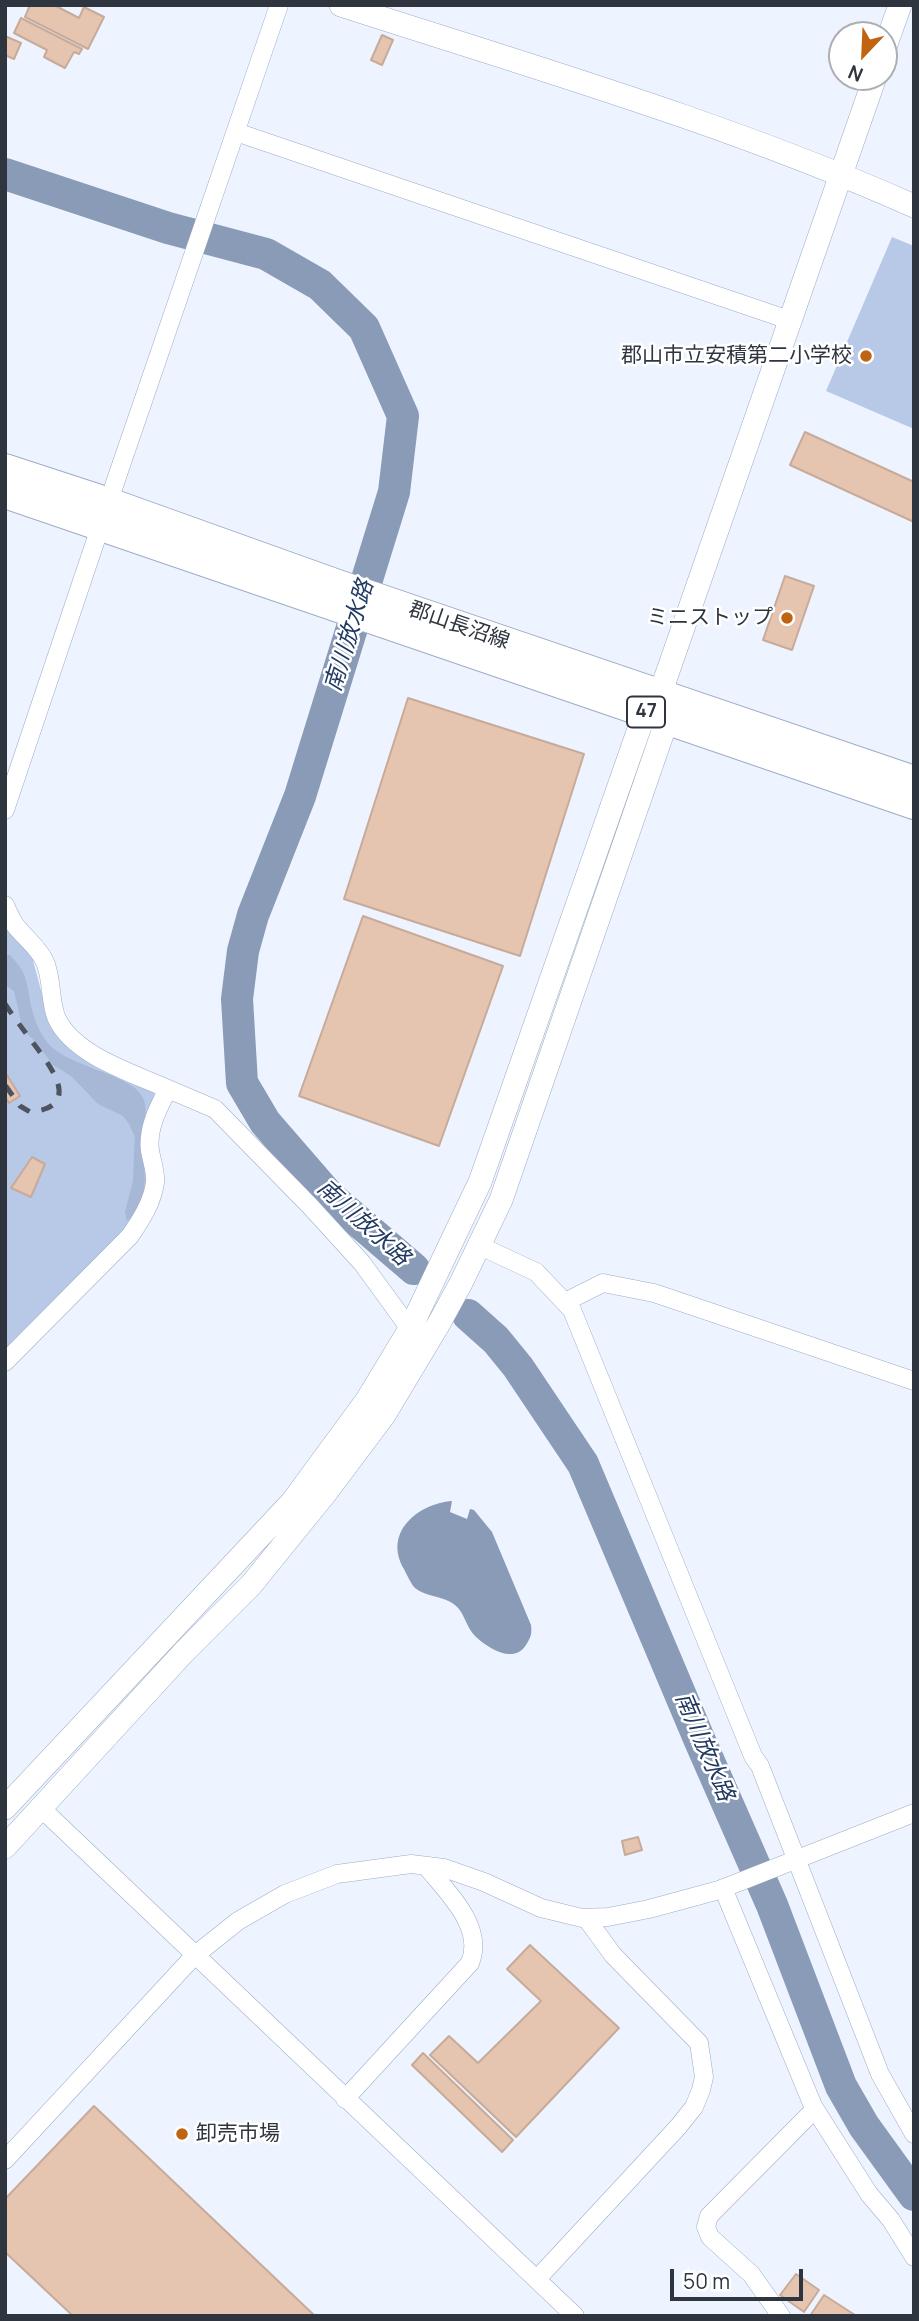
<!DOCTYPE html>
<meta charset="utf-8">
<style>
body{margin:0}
#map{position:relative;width:919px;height:2321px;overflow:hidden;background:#edf4ff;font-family:Manrope,sans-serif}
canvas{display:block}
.frame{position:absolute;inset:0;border:7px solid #2f353f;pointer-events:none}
.north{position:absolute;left:828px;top:21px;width:70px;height:70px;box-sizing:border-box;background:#fff;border:2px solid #acaeb2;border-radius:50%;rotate:203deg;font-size:19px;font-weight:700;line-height:28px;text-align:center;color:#2f353f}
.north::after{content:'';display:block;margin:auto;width:24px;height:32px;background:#c06312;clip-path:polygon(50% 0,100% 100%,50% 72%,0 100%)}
.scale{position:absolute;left:670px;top:2269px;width:133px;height:32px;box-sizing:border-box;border:4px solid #2f353f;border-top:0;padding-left:9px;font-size:21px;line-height:24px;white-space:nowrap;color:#2f353f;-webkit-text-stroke:5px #fff;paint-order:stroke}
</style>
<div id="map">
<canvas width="919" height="2321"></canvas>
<div class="frame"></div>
<div class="north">N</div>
<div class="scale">50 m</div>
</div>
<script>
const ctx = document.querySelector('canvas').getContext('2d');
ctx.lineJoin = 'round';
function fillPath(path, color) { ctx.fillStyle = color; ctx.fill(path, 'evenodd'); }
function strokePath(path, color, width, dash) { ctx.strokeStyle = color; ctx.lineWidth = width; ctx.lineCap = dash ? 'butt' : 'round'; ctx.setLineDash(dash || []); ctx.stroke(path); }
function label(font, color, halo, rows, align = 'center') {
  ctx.font = font + ' Manrope,"Noto Sans JP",sans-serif'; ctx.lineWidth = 5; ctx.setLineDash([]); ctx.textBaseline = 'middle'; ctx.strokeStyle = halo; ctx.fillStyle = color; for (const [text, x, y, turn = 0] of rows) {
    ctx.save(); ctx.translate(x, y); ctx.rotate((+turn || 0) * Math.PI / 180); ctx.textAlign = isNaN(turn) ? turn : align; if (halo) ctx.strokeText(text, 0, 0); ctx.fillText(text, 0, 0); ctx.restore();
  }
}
fillPath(new Path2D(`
 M892,237L914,246V429L826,391Z
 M5,924L31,953L46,1009L155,1092L145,1136L149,1185L124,1238L5,1356Z`), '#b7c9e7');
fillPath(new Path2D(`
 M5,955H10C15,961 23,969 25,977C32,1002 30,1019 47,1042C66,1067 133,1074 143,1098C149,1110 143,1123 142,1135C141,1144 144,1153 144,1162C146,1183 145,1207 127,1221L125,1212L133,1181L134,1153L135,1137L129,1124L123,1116L98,1104L71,1076L53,1065L35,1041L26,1033L21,1022L14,991L5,985Z`), '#a6b8d5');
fillPath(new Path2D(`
 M452,1501L450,1512L467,1519L470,1509L474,1510L492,1532L531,1625C532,1634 531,1637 526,1645C514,1664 489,1649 476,1637C466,1628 465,1613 455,1605C444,1596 426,1597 415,1588C411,1584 407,1575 404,1569C383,1533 417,1504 452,1501Z`), '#899bb7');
strokePath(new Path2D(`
 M5,174L168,228L266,254L320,285L364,328L403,416L394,492L300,796L253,915L243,951L237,999L242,1083L265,1122L330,1197L414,1269
 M468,1315L496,1340L518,1367L583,1464L700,1741L772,1905L841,2086L864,2126L914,2195`), '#899bb7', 32);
const building = new Path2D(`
 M30,5H54L79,18L84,7L104,17L88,49L25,17Z
 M21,18L82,49L79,54L74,52L65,68L44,57L47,50L14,33Z
 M382,35L393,40L382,65L371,60Z
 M5,36L21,43L14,59L5,55Z
 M805,432L914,482V522L790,465Z
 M785,576L814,586L792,650L763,640Z
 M408,698L584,754L520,956L344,899Z
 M363,916L503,966L439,1146L299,1096Z
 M5,1072L20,1096L9,1103L5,1097Z
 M32,1157L45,1164L31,1197L11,1188Z
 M638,1837L642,1850L625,1855L622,1841Z
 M530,1945L619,2028L516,2137L430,2055L449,2036L478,2063L541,2001L507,1969Z
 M423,2053L513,2140L502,2152L412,2065Z
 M94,2106L315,2316H73L5,2252V2199Z
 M796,2274L819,2290L804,2312L780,2295Z
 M824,2295L855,2315V2316H810Z`);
fillPath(building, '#e5c4b0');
strokePath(building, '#c7ab9a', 2);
const minor = new Path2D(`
 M236,132L789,320
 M5,810L118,474L279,5
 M5,905C8,912 11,919 15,925C24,937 39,948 45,962C53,981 49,1001 57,1019C75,1056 133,1073 168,1089
 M478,1245L536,1272L572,1310L753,1756L760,1766L880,2074L914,2134
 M565,1302L603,1283L654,1293L914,1381
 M5,1362L130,1236C141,1220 152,1203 155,1183C156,1172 152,1162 150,1151C147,1129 158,1108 168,1089L215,1109L310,1206L362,1263L410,1329
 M42,1809L575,2316
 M723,1888L813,2106L869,2194L891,2220L914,2257
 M345,2099L470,1963C485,1927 447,1892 426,1866
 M5,2160L194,1956L238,1921L285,1894L337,1874L411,1864L444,1868L484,1882L541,1908L582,1918L608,1917L649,1909L719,1890L914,1813
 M537,2279L678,2127L694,2107L701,2090L704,2077L699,2043L613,1955L586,1918
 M781,2316L751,2274L710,2237L706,2227L709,2216L815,2109`);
const tertiary = new Path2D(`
 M341,5C533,67 729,124 914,206
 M884,50L900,5
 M5,1808L292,1502L367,1400L410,1329L480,1182L645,712L660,694L875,77
 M5,1847L184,1652L251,1585L324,1495L384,1415L438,1325L461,1283L501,1200L667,720L663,704`);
const primary = new Path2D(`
 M5,468L109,502L338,584L914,780
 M5,494L914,805`);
strokePath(minor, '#9dacc5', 19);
strokePath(tertiary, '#9dacc5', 24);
strokePath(primary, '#9dacc5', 30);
strokePath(minor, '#fff', 18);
strokePath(tertiary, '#fff', 23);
strokePath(primary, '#fff', 28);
strokePath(new Path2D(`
 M5,1004C13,1016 22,1028 31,1040C47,1062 86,1107 30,1112L20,1106L5,1085`), '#4d545e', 5, [12, 12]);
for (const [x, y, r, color] of [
 [866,356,7,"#c06312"],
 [787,618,7,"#c06312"],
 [182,2134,7,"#c06312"]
]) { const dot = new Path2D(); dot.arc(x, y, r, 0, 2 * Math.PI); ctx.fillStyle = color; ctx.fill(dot); strokePath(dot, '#fff', 2.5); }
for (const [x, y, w] of [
 [646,712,38]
]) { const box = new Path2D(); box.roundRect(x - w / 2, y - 15.5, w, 31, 5); ctx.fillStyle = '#fff'; ctx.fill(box); strokePath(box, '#2f353f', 2); }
label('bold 19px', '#2f353f', null, [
 ["47",646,712]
]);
label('21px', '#2f353f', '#fff', [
 ["郡山市立安積第二小学校",852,356],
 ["ミニストップ",773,618],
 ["卸売市場",196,2134,"left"]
], 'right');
label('21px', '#2f353f', '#fff', [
 ["郡山長沼線",459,626,19]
]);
label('italic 23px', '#223a62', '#fff', [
 ["南川放水路",350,636,-73],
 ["南川放水路",363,1223,42],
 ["南川放水路",704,1747,67]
]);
</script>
